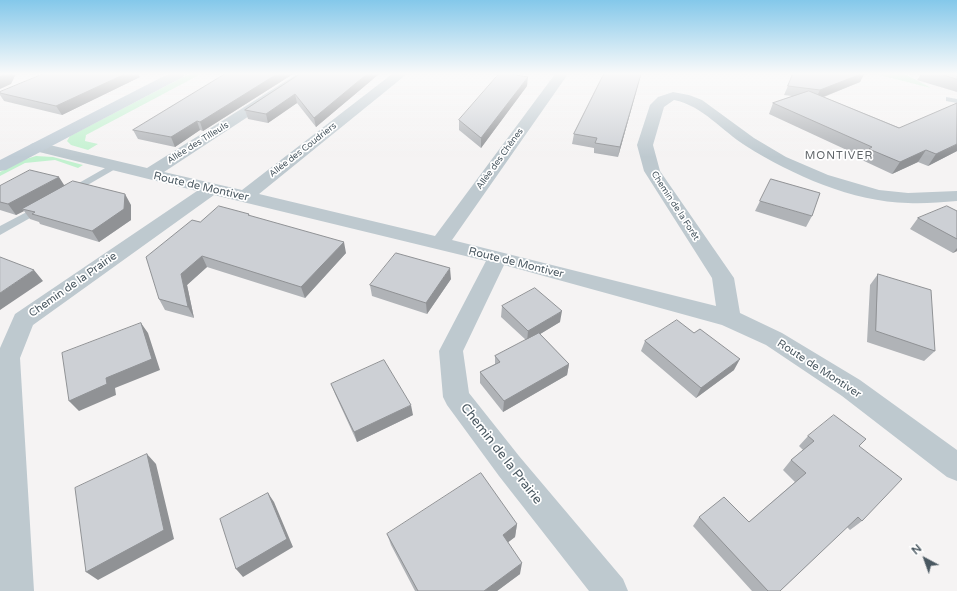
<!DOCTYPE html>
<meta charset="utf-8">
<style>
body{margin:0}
#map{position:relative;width:957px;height:591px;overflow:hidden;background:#f5f3f3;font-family:"Varela Round",sans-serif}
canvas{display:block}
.north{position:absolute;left:905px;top:539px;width:40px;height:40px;-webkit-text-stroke:3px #fff;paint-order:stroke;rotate:319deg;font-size:11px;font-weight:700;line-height:16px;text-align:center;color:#4a5861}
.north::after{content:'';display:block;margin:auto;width:14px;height:18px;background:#4a5861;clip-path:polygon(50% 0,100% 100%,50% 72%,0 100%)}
</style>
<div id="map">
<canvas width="957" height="591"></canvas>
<div class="north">N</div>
</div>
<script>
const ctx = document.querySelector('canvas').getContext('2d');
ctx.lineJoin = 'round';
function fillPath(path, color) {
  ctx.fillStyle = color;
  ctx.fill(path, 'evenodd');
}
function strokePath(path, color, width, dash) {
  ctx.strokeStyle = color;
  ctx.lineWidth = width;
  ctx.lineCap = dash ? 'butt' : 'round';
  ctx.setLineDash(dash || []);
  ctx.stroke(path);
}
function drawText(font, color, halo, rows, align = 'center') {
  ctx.font = font + ' "Varela Round",sans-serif';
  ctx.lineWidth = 3.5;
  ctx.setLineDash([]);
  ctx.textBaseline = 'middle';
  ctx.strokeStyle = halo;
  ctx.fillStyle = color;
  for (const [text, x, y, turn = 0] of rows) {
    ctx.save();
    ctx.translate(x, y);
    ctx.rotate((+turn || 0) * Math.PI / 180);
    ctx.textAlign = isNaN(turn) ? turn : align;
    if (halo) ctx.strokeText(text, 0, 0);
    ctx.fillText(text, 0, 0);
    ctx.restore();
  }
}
fillPath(new Path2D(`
 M 189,74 L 201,74 L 86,135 L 85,141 L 98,144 L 88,150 L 71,145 L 67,141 L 70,136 Z
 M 875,74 L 905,74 L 931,88 Z
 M 36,156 L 53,157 L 83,165 L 78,168 L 55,160 L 25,163 L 0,176 L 0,172 L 26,159 Z`), '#c2f1cf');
fillPath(new Path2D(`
 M 946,97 L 957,99 L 957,103 L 946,101 Z
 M 114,163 L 119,166 L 117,168 L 72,194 L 64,194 L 63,192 Z
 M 42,204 L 46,205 L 47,207 L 46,209 L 0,235 L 0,226 Z`), '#bec9cf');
fillPath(new Path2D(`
 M 297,74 L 313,74 L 164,172 L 242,190 L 392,74 L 407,74 L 259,194 L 435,236 L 555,74 L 568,74 L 452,240 L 716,306 L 712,278 L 644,171 L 637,145 L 650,105 L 658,97 L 673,92 L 689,95 L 702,100 L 754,138 L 786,157 L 828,175 L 879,190 L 908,193 L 957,191 L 957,201 C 941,202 924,204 908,203 C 853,202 792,175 746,146 C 722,131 703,106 674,100 L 664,107 L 653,145 L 660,171 L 734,278 L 740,313 L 782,333 L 860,380 L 957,450 L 957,481 L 947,477 L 842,396 L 766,345 L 722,325 L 504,265 L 463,351 L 469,393 L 519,456 L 623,579 L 628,591 L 589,591 L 499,476 L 447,405 L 443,397 L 439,351 L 486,261 L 214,195 L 33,325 L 20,358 L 34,591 L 0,591 L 0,348 L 15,314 L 197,191 L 31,150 L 29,147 L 31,144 L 37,142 L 147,168 Z`), '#bec9cf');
fillPath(new Path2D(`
 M 168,74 L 185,74 L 183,77 L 6,170 L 0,171 L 0,160 Z`), '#bfcbd4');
fillPath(new Path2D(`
 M 225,74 L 293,74 L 203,131 L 200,130 L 175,147 L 138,139 L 133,130 Z
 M 300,74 L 379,74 L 316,127 L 297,103 L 268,123 L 248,119 L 245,110 Z
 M 604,74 L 641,74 L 618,157 L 594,153 L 594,148 L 572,144 L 574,134 Z
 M 793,74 L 864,74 L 860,82 L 824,97 L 957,151 L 928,166 L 918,162 L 892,174 L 862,160 L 864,158 L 769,114 L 773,103 L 792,96 L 784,95 Z
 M 921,74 L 957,74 L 957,92 L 917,80 Z
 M 140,77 L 62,115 L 4,101 L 0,95 L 0,92 Z
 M 527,86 L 481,148 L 459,130 L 459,120 Z
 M 65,185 L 131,205 L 131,220 L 99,242 L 40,224 L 39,222 L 30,219 L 24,211 L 16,215 L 0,210 L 0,186 Z
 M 760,201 L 812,216 L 806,227 L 755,211 Z
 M 957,211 L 957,251 L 953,253 L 910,229 L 918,218 Z
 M 249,214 L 250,216 L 346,253 L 305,298 L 207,267 L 187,285 L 194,318 L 165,310 L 159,299 L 200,222 Z
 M 878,274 L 935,351 L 924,361 L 867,342 L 870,285 Z
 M 451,279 L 427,314 L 372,296 L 370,285 Z
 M 502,306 L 560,322 L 540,334 L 569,364 L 567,375 L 503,412 L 480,383 L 480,372 L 495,364 L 495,356 L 526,340 L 501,317 Z
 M 645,341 L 734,370 L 696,398 L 641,351 Z
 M 331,384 L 413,415 L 357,442 L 335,394 Z
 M 808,436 L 859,446 L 862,521 L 850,530 L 847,527 L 780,591 L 752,591 L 693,526 L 699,517 L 749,522 L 795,482 L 783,470 L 791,460 L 803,450 L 799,446 Z
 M 517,524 L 515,537 L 508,542 L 520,574 L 497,591 L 415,591 L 391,545 L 387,534 Z`), '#b0b3b7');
fillPath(new Path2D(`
 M 5,74 L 16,74 L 11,84 L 0,89 L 0,77 Z
 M 125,74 L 138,74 L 140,77 L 62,115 L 56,106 Z
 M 277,74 L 293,74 L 203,131 L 200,122 Z
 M 367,74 L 379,74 L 316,127 L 314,118 Z
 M 641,74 L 618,157 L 620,147 Z
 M 861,74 L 864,74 L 860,82 L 815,100 L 820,90 Z
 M 528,77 L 527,86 L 481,148 L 481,138 Z
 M 295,94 L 297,103 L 268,123 L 266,114 Z
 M 197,121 L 200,130 L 175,147 L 171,137 Z
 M 957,144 L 957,151 L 928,166 L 936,154 Z
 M 926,150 L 918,162 L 892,174 L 900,162 Z
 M 59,177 L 66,188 L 22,209 L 24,211 L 16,215 L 8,204 Z
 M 125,194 L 131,205 L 131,220 L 99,242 L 92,231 Z
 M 344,242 L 346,253 L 305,298 L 301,287 Z
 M 957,248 L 957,251 L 953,253 Z
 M 202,256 L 207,267 L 187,285 L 194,318 L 188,307 L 181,274 Z
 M 450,268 L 451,279 L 427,314 L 426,303 Z
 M 34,270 L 43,281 L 0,310 L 0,293 Z
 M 562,311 L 560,322 L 527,342 L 528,331 Z
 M 141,323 L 148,333 L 160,370 L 115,388 L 116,395 L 79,411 L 69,401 L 106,378 Z
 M 740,359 L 734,370 L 696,398 L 701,388 Z
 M 569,364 L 567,375 L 503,412 L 504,401 Z
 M 411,405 L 413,415 L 357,442 L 354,432 Z
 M 147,454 L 156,464 L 174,539 L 98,580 L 86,572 Z
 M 268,493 L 274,502 L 293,547 L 243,577 L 236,569 Z
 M 517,524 L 515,537 L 502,547 L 503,535 Z
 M 522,563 L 520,574 L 497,591 L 484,591 Z`), '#909295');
const building = new Path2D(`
 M 0,74 L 5,74 L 0,77 Z
 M 43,74 L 125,74 L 56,106 L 0,93 L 0,92 Z
 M 225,74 L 277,74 L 200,122 L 197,121 L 171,137 L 133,130 Z
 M 300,74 L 367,74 L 314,118 L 295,94 L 266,114 L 245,110 Z
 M 499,74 L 511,74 L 528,77 L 481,138 L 459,120 Z
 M 604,74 L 641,74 L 620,147 L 595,143 L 597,138 L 574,134 Z
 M 793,74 L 861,74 L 820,90 L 788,86 Z
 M 941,74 L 957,74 L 957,79 Z
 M 809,91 L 899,128 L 957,103 L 957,144 L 936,154 L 926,150 L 900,162 L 869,149 L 872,147 L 773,103 Z
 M 30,170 L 59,177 L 8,204 L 0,202 L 0,186 Z
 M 771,179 L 820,193 L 812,216 L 760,201 Z
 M 73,181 L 125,194 L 124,209 L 92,231 L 32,214 L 35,212 L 22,209 Z
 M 219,206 L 249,214 L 248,215 L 344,242 L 301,287 L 202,256 L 181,274 L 188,307 L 159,299 L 146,257 L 192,220 L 200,222 Z
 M 947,206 L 957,211 L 957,239 L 918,218 Z
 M 396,253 L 450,268 L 426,303 L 370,285 Z
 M 0,257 L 34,270 L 0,293 Z
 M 878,274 L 931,290 L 935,351 L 876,331 Z
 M 535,288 L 562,311 L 528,331 L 502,306 Z
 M 677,320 L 694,333 L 700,329 L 740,359 L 701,388 L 645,341 Z
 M 141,323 L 152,359 L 106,378 L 107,384 L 69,401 L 62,353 Z
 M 539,333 L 569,364 L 504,401 L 480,372 L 500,362 L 495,356 Z
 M 384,360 L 411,405 L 354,432 L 331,384 Z
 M 834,415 L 866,439 L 859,446 L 902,479 L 862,521 L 858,517 L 780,591 L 768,591 L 699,517 L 724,497 L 749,522 L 806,473 L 791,460 L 814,441 L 808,436 Z
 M 147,454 L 164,530 L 86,572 L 75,488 Z
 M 481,473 L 517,524 L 503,535 L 522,563 L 484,591 L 418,591 L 387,534 Z
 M 268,493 L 287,539 L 236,569 L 220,519 Z`);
fillPath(building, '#cdd0d5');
strokePath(building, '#909295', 1);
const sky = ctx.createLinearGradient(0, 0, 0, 157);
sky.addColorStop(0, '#84c8ea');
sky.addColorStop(0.47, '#fafafa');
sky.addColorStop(1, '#fafafa00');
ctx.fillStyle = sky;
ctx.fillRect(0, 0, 957, 157);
drawText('9px', '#4a5861', '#fff', [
 ["Allée des Tilleuls",198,143,-32],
 ["Allée des Coudriers",303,150,-38],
 ["Allée des Chênes",500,159,-54],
 ["Chemin de la Forêt",675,206,57]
]);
ctx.letterSpacing = '1px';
drawText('11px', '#5f6468', '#fff', [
 ["MONTIVER",839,156]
]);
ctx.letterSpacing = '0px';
drawText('11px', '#4a5861', '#fff', [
 ["Route de Montiver",201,187,13],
 ["Route de Montiver",516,263,14],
 ["Chemin de la Prairie",73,285,-35],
 ["Route de Montiver",819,369,33]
]);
drawText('13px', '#4a5861', '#fff', [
 ["Chemin de la Prairie",501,454,52]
]);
</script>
